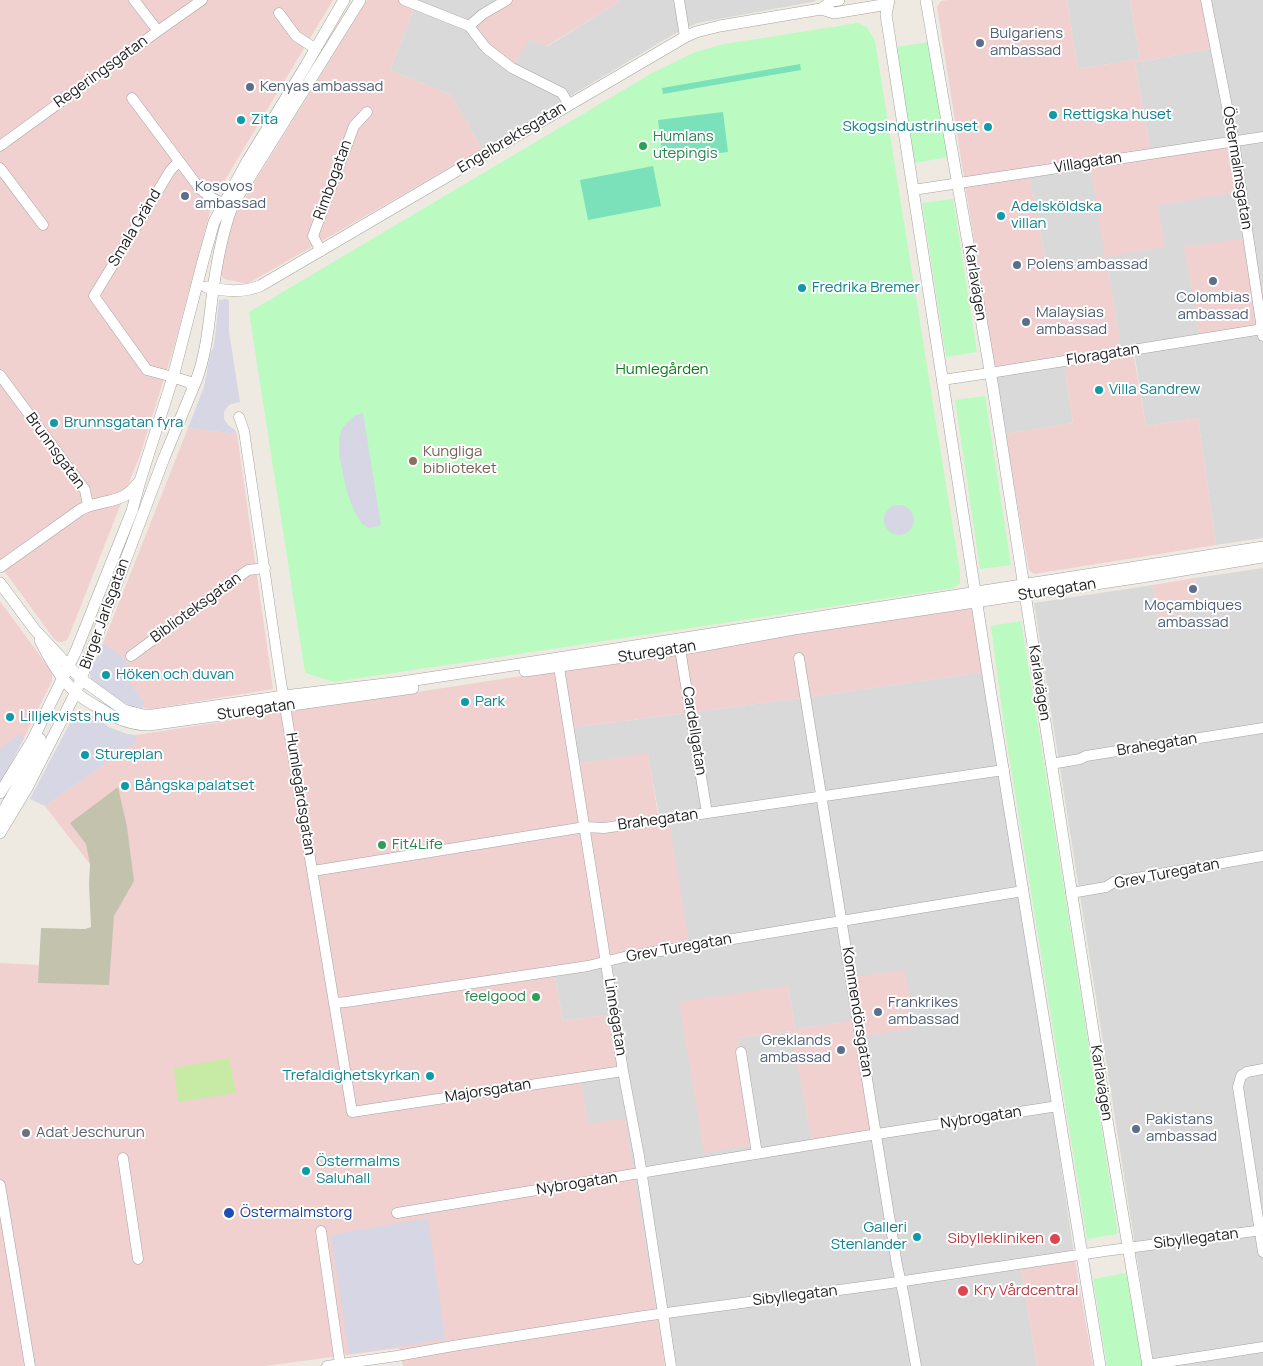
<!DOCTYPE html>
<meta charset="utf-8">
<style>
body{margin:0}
canvas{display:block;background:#eeeae1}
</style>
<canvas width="1263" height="1366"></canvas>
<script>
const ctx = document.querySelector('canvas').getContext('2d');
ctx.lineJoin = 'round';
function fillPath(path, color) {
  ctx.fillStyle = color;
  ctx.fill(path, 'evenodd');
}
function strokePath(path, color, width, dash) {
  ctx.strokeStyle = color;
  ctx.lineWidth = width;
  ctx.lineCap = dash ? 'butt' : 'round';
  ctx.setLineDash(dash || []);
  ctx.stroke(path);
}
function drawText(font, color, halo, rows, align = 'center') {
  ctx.font = font + ' Manrope,sans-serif';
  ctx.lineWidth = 4;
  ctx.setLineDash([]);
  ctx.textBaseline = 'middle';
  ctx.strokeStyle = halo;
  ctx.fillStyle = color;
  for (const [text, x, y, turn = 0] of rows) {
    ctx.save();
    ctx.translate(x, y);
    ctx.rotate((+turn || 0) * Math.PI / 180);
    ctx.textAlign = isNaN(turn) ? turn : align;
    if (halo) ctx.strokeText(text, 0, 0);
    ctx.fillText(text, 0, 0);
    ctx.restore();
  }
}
fillPath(new Path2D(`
 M 400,0 L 509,0 L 529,39 L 548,46 L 619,2 L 618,0 L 817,0 L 812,2 L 697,23 L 674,34 L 482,149 L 451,95 L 390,70 L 415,6 Z
 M 1067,0 L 1130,0 L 1140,59 L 1078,69 Z
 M 1204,0 L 1263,0 L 1263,538 L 1216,545 L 1198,418 L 1146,426 L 1134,352 L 1122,354 L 1106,257 L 1047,267 L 1029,174 L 1090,164 L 1158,206 L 1151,155 L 1135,63 L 1213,48 Z
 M 1064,363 L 1073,423 L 1005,434 L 995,373 Z
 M 1263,568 L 1263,1366 L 1154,1366 L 1034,603 L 1153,585 L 1158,617 L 1200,611 L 1195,578 Z
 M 984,672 L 1052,1105 L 1074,1254 L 1020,1262 L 1037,1366 L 665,1366 L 625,1119 L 588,1125 L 580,1078 L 613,1014 L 563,1021 L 554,970 L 660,821 L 648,754 L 576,764 L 570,728 L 802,698 ZM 905,971 L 860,1037 L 813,1146 L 792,1031 L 738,1038 L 788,986 L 795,1029 L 857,1021 L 850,978 Z`), '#dad9d9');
fillPath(new Path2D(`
 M 0,0 L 333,0 L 213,200 L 174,347 L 140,455 L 69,636 L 67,640 L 62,642 L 58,642 L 54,639 L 0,565 Z
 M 367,0 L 400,0 L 415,6 L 390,70 L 451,95 L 482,149 L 247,284 L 224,279 L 220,273 L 226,237 L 238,209 Z
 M 509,0 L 618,0 L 619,2 L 547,46 L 529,39 L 512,69 L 468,28 Z
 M 948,0 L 1067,0 L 1078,69 L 1140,59 L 1130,0 L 1204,0 L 1213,48 L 1135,63 L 1151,155 L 1232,143 L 1236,192 L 1158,206 L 1165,247 L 1106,257 L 1122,353 L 1133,352 L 1146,426 L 1198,418 L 1216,545 L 1034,574 L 1029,570 L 1005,434 L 1073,423 L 1064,363 L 995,373 L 937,7 L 941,1 ZM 1090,165 L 1105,257 L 1047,267 L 1029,174 Z
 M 1245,238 L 1261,329 L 1200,339 L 1184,247 Z
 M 188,428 L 237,434 L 273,689 L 151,709 L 142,708 L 145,703 L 122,672 L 129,667 L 121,655 L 103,643 Z
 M 1195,578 L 1200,611 L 1158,617 L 1153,585 Z
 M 0,601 L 52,672 L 52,681 L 24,738 L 0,784 Z
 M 972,607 L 984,672 L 802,698 L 570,728 L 576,764 L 648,753 L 659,821 L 669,820 L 690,948 L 554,971 L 563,1021 L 613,1014 L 623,1072 L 581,1079 L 588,1124 L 625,1118 L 665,1366 L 403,1366 L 399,1348 L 265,1366 L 0,1366 L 0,963 L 95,968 L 103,881 L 45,806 L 135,743 L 136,735 Z
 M 905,970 L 914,1028 L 860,1037 L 876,1136 L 813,1146 L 791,1031 L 738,1038 L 755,1145 L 704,1153 L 679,1002 L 788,986 L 795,1029 L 856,1021 L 850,978 Z
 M 1074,1254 L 1093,1366 L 1037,1366 L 1020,1262 Z`), '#f0d1cf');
fillPath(new Path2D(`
 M 118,787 L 127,827 L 134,881 L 114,916 L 109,985 L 38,983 L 41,928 L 85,929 L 91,927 L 89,884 L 90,864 L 86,844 L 70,823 Z`), '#c3c3ad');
fillPath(new Path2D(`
 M 229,1058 L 236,1093 L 178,1102 L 174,1068 Z`), '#c7eba4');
fillPath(new Path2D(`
 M 858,23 L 867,27 L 875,41 L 960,572 L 960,583 L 954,588 L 334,682 L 305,673 L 249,312 L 652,73 L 695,52 L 724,44 Z
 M 929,42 L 948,157 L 915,163 L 896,47 Z
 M 953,199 L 977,352 L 946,357 L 922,203 Z
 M 985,396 L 1011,565 L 980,569 L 955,400 Z
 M 1021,621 L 1065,895 L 1118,1234 L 1087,1239 L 1003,718 L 991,626 Z
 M 1126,1273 L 1142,1366 L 1107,1366 L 1093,1279 Z`), '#bbfbc1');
fillPath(new Path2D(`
 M 800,64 L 801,70 L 663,94 L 662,88 Z
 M 723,112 L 728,152 L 663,160 L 658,120 Z
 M 653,166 L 661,206 L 588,220 L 580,180 Z`), '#7be1ba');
fillPath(new Path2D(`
 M 227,299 L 229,301 L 229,332 L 240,402 L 231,404 L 227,407 L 224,412 L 224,419 L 228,425 L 235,430 L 237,434 L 188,428 L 204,387 L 210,355 L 214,346 L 219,300 Z
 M 363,413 L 381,525 L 369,528 L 362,524 L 354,511 L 347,492 L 339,455 L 339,439 L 342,428 L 354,416 Z
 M884 520a15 15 0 1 1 30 0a15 15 0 1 1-30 0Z
 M 103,643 L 121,655 L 129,667 L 123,673 L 145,703 L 142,708 L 131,706 L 122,701 L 91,679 L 90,673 Z
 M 82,711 L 88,712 L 109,727 L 127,734 L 136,735 L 136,740 L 135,743 L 45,806 L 30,799 L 71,721 L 75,714 Z
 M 19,734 L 24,738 L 0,784 L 0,749 Z
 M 428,1218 L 445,1339 L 349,1354 L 331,1235 Z`), '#d6d6e4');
const minor = new Path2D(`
 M 134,0 L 158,31
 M 404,0 L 469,26 L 483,14 L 507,0
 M 679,0 L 685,37
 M 1206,0 L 1234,142 L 1263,336
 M 279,13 L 296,36 L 316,49
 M 469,26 L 486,48 L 512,68 L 562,93 L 569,105
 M 132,98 L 200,189 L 212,198 L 223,203
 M 0,146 L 158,31 L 202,0
 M 0,168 L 43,225
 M 913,190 L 1263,137
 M 321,251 L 313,236 L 354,126 L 367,112
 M 0,375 L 85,490 L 88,505
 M 173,377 L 147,370 L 94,296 L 170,171 L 179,161
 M 942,380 L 990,373 L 1263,329
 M 239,417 L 244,431 L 280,676 L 352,1112 L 623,1071
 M 680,649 L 707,813
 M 131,656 L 248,570 L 265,568
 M 799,658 L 897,1265 L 904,1297 L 916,1366
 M 559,667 L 623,1071 L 639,1156 L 671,1366
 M 1051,764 L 1080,759 L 1086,756 L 1263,728
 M 313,871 L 585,827 L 604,828 L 1004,770
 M 1071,893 L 1106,887 L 1114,882 L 1263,856
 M 335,1003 L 346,1002 L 588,966 L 624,957 L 1023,891
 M 741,1052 L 757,1154
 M 1263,1069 L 1247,1072 L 1241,1076 L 1238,1087 L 1263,1252
 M 123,1158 L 138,1259
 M 0,1185 L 30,1366
 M 397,1213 L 877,1134 L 1058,1106
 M 321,1231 L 340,1364
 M 1147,1365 L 1263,1347
 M 327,1366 L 397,1356 L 453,1346 L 644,1316 L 884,1284 L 1105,1251 L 1263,1230`);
const tertiary = new Path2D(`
 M 889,0 L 886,15 L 887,21 L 991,695 L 1100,1366
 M 926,0 L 993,388 L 1107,1120 L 1148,1366
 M 821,9 L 834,13 L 888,4
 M 206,287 C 225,291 242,293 260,286 L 685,37 L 696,32 L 720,26 L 821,9 L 832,1 L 839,0
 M 173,377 L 189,382 L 193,387
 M 0,567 L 80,510 C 93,502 110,503 124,496 C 130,493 135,487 139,482
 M 0,583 L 35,630 L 81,679 L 117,705 L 124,710 L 143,715 L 153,715 L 284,696 L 402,682 L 533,662 L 1263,547
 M 40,640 C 49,658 60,678 75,692 C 83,699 92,704 101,709 C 116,719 131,725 149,725 L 413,688
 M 525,671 L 695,647 L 794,629 L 1142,577 L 1263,557
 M 0,793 L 32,741 L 76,651 L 132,511 L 140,481 L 173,377 L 203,261 L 214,222 L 248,160 L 305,67 L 344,0
 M 0,817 L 23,776 L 40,739
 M 0,833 L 27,788 L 76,692 L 164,458 L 196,381 C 207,352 209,321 213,290 C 217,261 222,232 233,204 L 360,0`);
strokePath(minor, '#a3a3a3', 11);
strokePath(tertiary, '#a3a3a3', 12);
strokePath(minor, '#fff', 10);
strokePath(tertiary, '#fff', 11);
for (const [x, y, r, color] of [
 [980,43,5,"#5c6f8a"],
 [250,87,5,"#5c6f8a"],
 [1053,115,5,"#0f9aa8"],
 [241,120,5,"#0f9aa8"],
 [988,127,5,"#0f9aa8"],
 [643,146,5,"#2e9e5b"],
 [185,196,5,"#5c6f8a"],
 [1001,216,5,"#0f9aa8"],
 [1017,265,5,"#5c6f8a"],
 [1213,281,5,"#5c6f8a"],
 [802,288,5,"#0f9aa8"],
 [1026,322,5,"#5c6f8a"],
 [1099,390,5,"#0f9aa8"],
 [54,423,5,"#0f9aa8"],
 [413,461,5,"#8d6e63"],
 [1193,589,5,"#5c6f8a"],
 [106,675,5,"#0f9aa8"],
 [465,702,5,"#0f9aa8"],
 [10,717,5,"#0f9aa8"],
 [85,755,5,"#0f9aa8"],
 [125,786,5,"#0f9aa8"],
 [382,845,5,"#2e9e5b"],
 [536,997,5,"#2e9e5b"],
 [878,1012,5,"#5c6f8a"],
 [841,1050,5,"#5c6f8a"],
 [430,1076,5,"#0f9aa8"],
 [1136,1129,5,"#5c6f8a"],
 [26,1133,5,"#6b7280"],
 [306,1171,5,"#0f9aa8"],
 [229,1213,6,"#1a4fb4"],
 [917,1237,5,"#0f9aa8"],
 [1055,1239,6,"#e0444e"],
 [963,1291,6,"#e0444e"]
]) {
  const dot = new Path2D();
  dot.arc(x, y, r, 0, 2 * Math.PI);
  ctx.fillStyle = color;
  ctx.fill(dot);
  strokePath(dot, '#fff', 2);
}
drawText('15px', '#4e5e75', '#fff', [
 ["Bulgariens",990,34],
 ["ambassad",990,51],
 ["Kenyas ambassad",260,87],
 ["Kosovos",195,187],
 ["ambassad",195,204],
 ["Polens ambassad",1027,265],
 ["Colombias",1213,298,"center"],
 ["ambassad",1213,315,"center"],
 ["Malaysias",1036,313],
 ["ambassad",1036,330],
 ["Moçambiques",1193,606,"center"],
 ["ambassad",1193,623,"center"],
 ["Frankrikes",888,1003],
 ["ambassad",888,1020],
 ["Greklands",831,1041,"right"],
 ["ambassad",831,1058,"right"],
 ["Pakistans",1146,1120],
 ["ambassad",1146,1137]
], 'left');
drawText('15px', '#1c1c1c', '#fff', [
 ["Regeringsgatan",101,72,-36],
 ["Engelbrektsgatan",512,138,-31],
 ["Villagatan",1088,163,-9],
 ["Östermalmsgatan",1237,168,81],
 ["Rimbogatan",333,180,-70],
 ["Smala Gränd",135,228,-59],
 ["Karlavägen",975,283,81],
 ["Floragatan",1103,355,-9],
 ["Brunnsgatan",55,451,54],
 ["Sturegatan",1057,590,-9],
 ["Biblioteksgatan",196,608,-36],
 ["Birger Jarlsgatan",105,614,-70],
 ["Sturegatan",657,652,-9],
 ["Karlavägen",1039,683,81],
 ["Sturegatan",256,710,-8],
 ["Cardellgatan",694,731,81],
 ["Brahegatan",1157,745,-9],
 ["Humlegårdsgatan",300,794,81],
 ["Brahegatan",658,820,-8],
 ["Grev Turegatan",1167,874,-11],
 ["Grev Turegatan",679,948,-10],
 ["Kommendörsgatan",857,1012,81],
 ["Linnégatan",615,1017,81],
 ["Karlavägen",1101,1083,81],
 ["Majorsgatan",488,1091,-9],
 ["Nybrogatan",981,1118,-9],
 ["Nybrogatan",577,1184,-9],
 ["Sibyllegatan",1196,1239,-7],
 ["Sibyllegatan",795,1296,-7]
]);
drawText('15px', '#0d838f', '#fff', [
 ["Rettigska huset",1063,115],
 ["Zita",251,120],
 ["Skogsindustrihuset",978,127,"right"],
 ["Adelsköldska",1011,207],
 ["villan",1011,224],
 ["Fredrika Bremer",812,288],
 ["Villa Sandrew",1109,390],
 ["Brunnsgatan fyra",64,423],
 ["Höken och duvan",116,675],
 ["Park",475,702],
 ["Lilljekvists hus",20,717],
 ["Stureplan",95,755],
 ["Bångska palatset",135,786],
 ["Trefaldighetskyrkan",420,1076,"right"],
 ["Östermalms",316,1162],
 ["Saluhall",316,1179],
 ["Galleri",907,1228,"right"],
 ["Stenlander",907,1245,"right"]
], 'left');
drawText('15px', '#27864d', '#fff', [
 ["Humlans",653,137],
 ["utepingis",653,154],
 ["Fit4Life",392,845],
 ["feelgood",526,997,"right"]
], 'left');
drawText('15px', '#077e11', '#fff', [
 ["Humlegården",662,370]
]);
drawText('15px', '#785e54', '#fff', [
 ["Kungliga",423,452],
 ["biblioteket",423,469]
], 'left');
drawText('15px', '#5b616d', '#fff', [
 ["Adat Jeschurun",36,1133]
], 'left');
drawText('15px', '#164399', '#fff', [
 ["Östermalmstorg",240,1213]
], 'left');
drawText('15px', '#be3a42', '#fff', [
 ["Sibyllekliniken",1044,1239],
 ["Kry Vårdcentral",974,1291,"left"]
], 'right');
</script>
